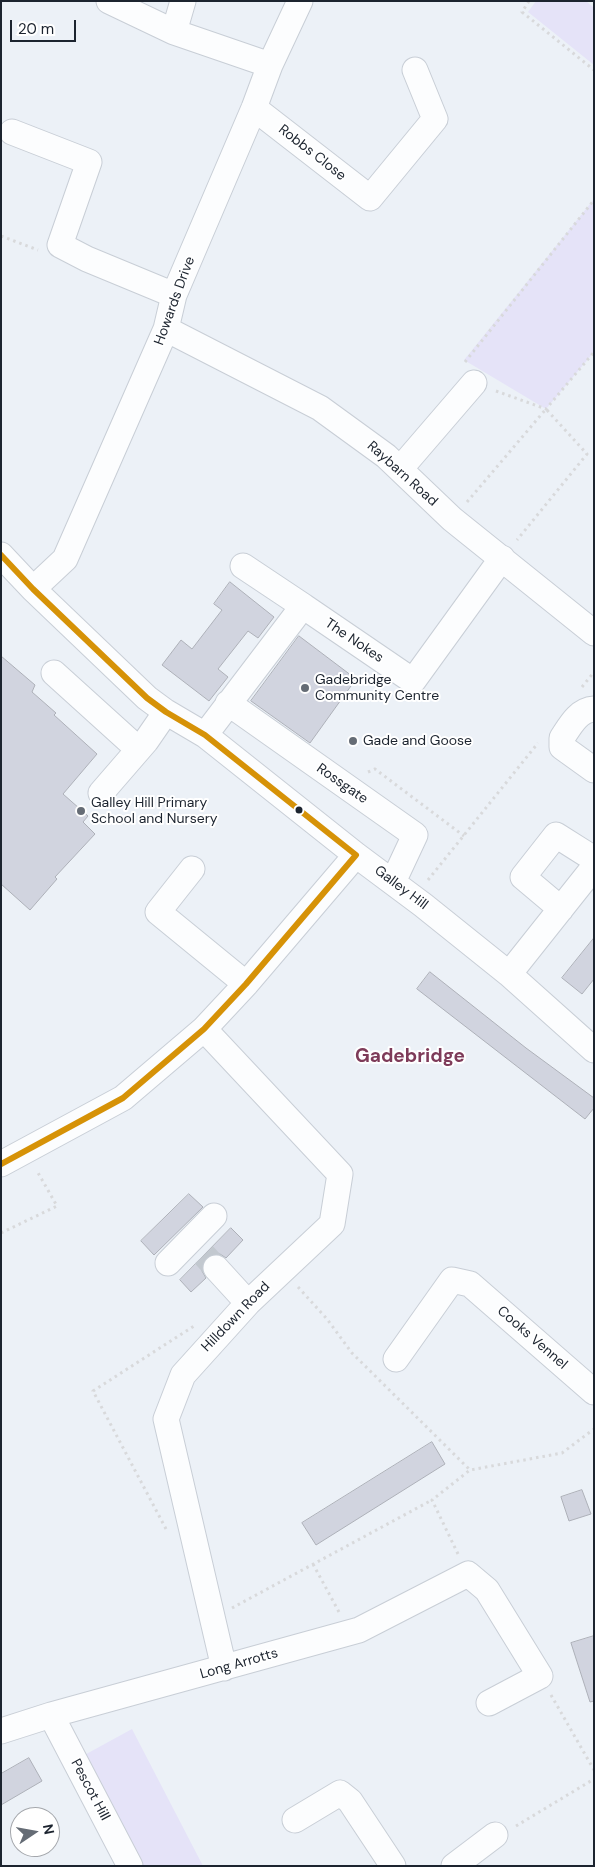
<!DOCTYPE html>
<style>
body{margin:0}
#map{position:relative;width:595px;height:1867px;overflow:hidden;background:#ecf1f7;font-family:"DM Sans",sans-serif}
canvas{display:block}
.frame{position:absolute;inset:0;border:2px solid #1c242f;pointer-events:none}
.north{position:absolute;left:10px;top:1807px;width:50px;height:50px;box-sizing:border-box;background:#fff;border:1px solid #a4a7ac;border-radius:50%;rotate:78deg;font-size:14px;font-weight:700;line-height:20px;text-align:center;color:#1c242f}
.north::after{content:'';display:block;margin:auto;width:18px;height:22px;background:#656c75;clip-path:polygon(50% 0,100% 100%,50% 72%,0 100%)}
.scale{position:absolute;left:10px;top:20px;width:66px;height:22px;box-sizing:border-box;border:2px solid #1c242f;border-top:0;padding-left:6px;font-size:15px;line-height:18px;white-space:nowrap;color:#1c242f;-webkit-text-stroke:4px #fff;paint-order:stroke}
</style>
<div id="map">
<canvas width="595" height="1867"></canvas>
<div class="frame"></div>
<div class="north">N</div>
<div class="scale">20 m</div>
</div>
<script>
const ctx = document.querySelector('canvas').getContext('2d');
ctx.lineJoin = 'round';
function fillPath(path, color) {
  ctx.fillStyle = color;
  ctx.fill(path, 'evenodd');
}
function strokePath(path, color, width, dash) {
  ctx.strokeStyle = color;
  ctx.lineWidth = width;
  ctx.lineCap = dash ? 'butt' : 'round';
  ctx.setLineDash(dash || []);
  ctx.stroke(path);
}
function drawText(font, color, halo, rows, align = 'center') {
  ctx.font = font + ' "DM Sans",sans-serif';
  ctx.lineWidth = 4;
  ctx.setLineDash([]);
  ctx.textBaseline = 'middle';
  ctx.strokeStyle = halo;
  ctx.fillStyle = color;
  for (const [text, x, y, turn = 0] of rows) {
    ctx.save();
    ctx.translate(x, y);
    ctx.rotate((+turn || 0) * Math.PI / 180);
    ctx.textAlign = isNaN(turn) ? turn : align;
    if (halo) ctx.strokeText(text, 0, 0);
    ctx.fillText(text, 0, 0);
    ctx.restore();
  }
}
fillPath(new Path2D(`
 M 536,1 L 586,1 L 594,8 L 594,65 L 528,12 Z
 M 594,199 L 594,352 L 546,409 L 464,360 Z
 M 132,1729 L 203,1866 L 138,1866 L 79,1758 Z`), '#e5e3f8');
const building = new Path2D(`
 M 230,582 L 274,617 L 258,638 L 248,631 L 218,669 L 228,677 L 209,701 L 162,665 L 181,640 L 192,649 L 222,610 L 214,604 Z
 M 299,636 L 356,679 L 310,743 L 251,701 Z
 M 1,656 L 35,685 L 32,692 L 56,713 L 54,715 L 97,754 L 63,794 L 88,816 L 83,822 L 95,834 L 55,877 L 57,879 L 30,910 L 1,884 Z
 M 594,938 L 594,979 L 582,994 L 562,978 Z
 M 430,972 L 526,1048 L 594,1098 L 594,1108 L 585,1119 L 417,989 Z
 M 189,1194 L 203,1207 L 154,1255 L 141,1241 Z
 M 231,1228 L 243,1240 L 226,1258 L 220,1254 L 213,1254 L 206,1258 L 202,1263 L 202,1271 L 206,1278 L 191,1292 L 180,1280 Z
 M 432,1442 L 445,1464 L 316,1545 L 302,1523 Z
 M 582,1490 L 591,1514 L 569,1521 L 561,1497 Z
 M 594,1636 L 594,1701 L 590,1702 L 571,1643 Z
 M 29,1758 L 42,1781 L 1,1805 L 1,1774 Z`);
fillPath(building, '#d1d4df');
strokePath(building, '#adb0b8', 1);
strokePath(new Path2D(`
 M 204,1255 L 216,1268`), '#c2c8cf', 25, [25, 12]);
const minor = new Path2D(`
 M 109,1 L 174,32 L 270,65
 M 174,32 L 183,1
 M 254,108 L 370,198 L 435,119 L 415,70
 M 12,132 L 89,162 L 60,245 L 87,259 L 174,295
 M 166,329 L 320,408 L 386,456 L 452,519 L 594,633
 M 400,469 L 474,383
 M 1,555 L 33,589 L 147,698 L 166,712 L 205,735 L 356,855 L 423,905 L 509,974 L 594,1050
 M 243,566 L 303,606
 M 33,589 L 65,559 L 166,329 L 174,295 L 254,108 L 270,65 L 300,1
 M 54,673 L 138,749
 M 228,703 L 415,835 L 393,882
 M 594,709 C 578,710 570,726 562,738 L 562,747 L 594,770
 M 205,735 L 303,606 L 413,681 L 502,558
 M 101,793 L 146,741 L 166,712
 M 192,869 L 158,912 L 246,984
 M 561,909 L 523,877 L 556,835 L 594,859
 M 509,974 L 594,867
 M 204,1029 L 340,1174 L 332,1224 L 248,1303 L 183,1375 L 166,1419 L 224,1668
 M 1,1164 L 123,1098 L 204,1029 L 246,984 L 356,855
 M 168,1263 L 214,1216
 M 216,1268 L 248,1303
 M 396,1359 L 452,1280 L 470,1284 L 594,1392
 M 51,1715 L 130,1866
 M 1,1731 L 51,1715 L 359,1630 L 468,1574 L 487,1590 L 540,1676 L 489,1703
 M 295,1820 L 340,1793 L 350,1801 L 393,1866
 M 454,1866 L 495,1835`);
strokePath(minor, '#c8ced6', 27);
strokePath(new Path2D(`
 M 529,1 L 522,12 L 594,70
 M 1,236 L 38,250
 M 465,362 L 594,200
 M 496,391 L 546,409 L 594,352
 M 467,502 L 546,409 L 587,454 L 517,540
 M 582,687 L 594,672
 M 368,772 L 375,769 L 464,836
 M 428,880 L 538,743
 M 1,1233 L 57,1206 L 37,1171
 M 298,1287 L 327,1319 L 352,1353 L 470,1470
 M 166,1529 L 93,1391 L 194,1326
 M 458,1554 L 432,1500 L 470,1470 L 562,1453 L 594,1429
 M 313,1564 L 339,1612
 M 232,1608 L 432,1500
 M 551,1695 L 594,1770
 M 516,1826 L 594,1779`), '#d8d9db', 3, [2.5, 4]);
strokePath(minor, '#fcfdfe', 25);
strokePath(new Path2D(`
 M 1,555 L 33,589 L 147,698 L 166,712 L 205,735 L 356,855 L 246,984 L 204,1029 L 123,1098 L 1,1164`), '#d69207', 6);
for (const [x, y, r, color] of [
 [305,688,5,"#656c75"],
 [353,741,5,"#656c75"],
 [299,810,4.5,"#1c242f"],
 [81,811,5,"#656c75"]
]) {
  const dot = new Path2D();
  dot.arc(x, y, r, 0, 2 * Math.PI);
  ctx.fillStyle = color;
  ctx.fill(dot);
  strokePath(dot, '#fff', 2);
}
drawText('14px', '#1c242f', '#fff', [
 ["Robbs Close",312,153,38],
 ["Howards Drive",175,301,-70],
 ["Raybarn Road",402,474,42],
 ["The Nokes",354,641,34],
 ["Rossgate",342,784,35],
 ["Galley Hill",401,888,37],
 ["Hilldown Road",236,1317,-46],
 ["Cooks Vennel",532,1338,41],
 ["Long Arrotts",239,1664,-16],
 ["Pescot Hill",90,1790,62]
]);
drawText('14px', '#1c242f', '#fff', [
 ["Gadebridge",315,680],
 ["Community Centre",315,696],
 ["Gade and Goose",363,741],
 ["Galley Hill Primary",91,803],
 ["School and Nursery",91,819]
], 'left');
drawText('bold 19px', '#7e3b59', '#fff', [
 ["Gadebridge",410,1057]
]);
</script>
